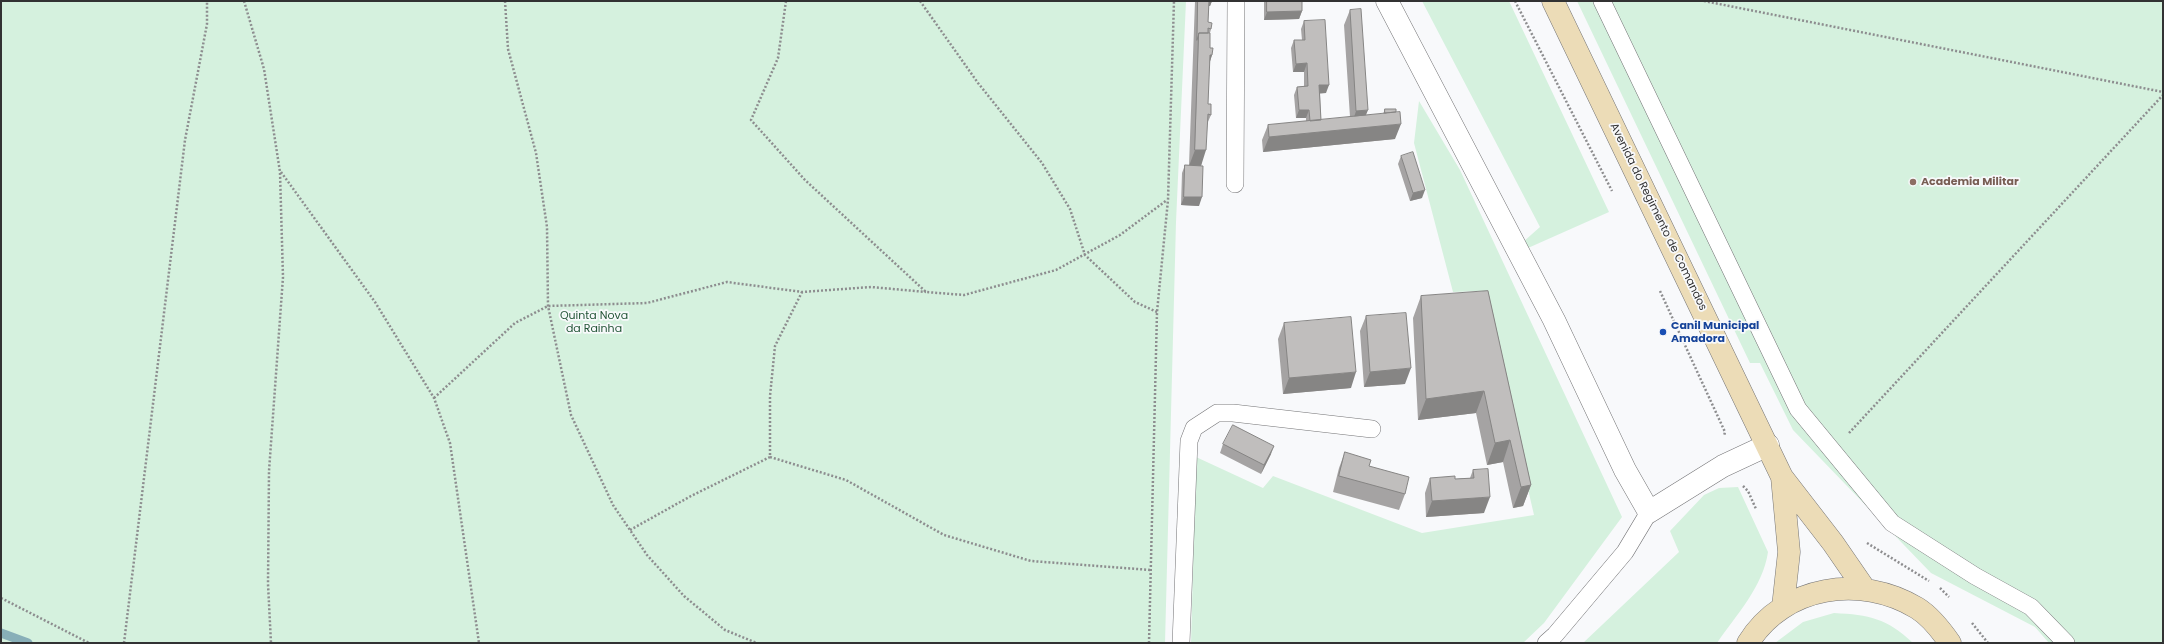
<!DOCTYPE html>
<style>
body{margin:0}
#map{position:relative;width:2164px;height:644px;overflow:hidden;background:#f8f9fb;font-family:Poppins,sans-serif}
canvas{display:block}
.frame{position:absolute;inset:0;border:2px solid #323233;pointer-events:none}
</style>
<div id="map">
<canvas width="2164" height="644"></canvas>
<div class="frame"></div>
</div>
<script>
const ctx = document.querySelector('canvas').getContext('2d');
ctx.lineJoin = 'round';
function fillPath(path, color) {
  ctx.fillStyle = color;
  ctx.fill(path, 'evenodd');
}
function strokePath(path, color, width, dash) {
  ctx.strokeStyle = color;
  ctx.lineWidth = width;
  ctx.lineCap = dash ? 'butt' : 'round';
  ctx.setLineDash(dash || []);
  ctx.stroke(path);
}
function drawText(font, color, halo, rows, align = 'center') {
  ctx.font = font + ' Poppins,sans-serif';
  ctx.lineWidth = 3.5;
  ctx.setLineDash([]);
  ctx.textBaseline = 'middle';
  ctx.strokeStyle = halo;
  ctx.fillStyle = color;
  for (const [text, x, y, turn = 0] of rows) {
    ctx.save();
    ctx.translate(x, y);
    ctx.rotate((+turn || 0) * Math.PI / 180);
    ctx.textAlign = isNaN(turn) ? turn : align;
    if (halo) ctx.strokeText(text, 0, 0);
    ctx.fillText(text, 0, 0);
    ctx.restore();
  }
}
fillPath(new Path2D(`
 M 1,1 L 1186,1 L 1176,222 L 1165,643 L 1,643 Z
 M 1422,1 L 1509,1 L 1609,212 L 1528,248 L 1523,242 L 1540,227 Z
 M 1577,1 L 2163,1 L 2163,643 L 2049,643 L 2035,627 L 1931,573 L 1793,430 L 1760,363 L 1750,363 Z
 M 1419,101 L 1460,170 L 1622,517 L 1544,623 L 1523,643 L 1191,643 L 1196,457 L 1263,488 L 1273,476 L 1422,533 L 1534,515 L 1482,291 L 1453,292 L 1414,143 Z
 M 1738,487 L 1768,552 C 1763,587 1736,615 1717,643 L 1583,643 L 1679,552 L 1670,531 L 1704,495 L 1719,488 Z
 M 1834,613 C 1870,615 1886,618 1913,643 L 1775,643 L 1803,622 Z`), '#d5f1de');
strokePath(new Path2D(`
 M 1,633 L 28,643`), '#88afb8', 9);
const service = new Path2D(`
 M 1602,1 L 1798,409 L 1892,523 L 1975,576 L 2031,607 L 2066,643
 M 1235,184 L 1236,1
 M 1181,643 L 1189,441 L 1194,428 L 1217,413 L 1233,413 L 1372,429
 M 1546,643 L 1555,635 L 1625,552 L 1649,512`);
const minor = new Path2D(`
 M 1387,1 L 1554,320 L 1625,470 L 1649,512 L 1723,466 L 1768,445`);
const secondary = new Path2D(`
 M 1553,1 L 1782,477 L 1833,543 L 1864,588
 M 1782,477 L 1789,552 L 1783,607
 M 1748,643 C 1784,585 1861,574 1917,608 C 1930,616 1941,630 1950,643`);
strokePath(service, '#747476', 18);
strokePath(minor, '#747476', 23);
strokePath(secondary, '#747476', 23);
strokePath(new Path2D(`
 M 244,1 L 264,69 L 280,172 L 283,277 L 269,471 L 268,584 L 271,643
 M 505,1 L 508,49 L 536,153 L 547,227 L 548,306 L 571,415 L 613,505 L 647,555 L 684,596 L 725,630 L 757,643
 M 786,1 L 778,58 L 751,120 L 805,180 L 926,292 L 964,295 L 1056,270 L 1120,235 L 1167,200
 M 920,1 L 978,83 L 1042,163 L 1070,209 L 1085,255 L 1135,302 L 1157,312
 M 1515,1 L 1612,191
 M 1704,1 L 2163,92
 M 281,172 L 375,302 L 434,398 L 450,443 L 479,643
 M 1660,291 L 1725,432 L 1724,436
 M 434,398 L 515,323 L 548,306 L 647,303 L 727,282 L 802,292 L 871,287 L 926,292
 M 1849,433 L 2163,95
 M 770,457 L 846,480 L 944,535 L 1031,561 L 1151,570
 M 1743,486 L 1748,491 L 1756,509
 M 630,530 L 691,496 L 770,457 L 770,396 L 775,346 L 802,292
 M 1867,543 L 1929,581
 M 1940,588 L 1949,597
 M 1,598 L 89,643
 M 1972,623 L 1988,643
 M 124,643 L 185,140 L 207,24 L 207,1
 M 1149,643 L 1157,312 L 1168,200 L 1174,1`), '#8d8d8f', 2.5, [2, 2]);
strokePath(service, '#fff', 17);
strokePath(minor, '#fff', 22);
strokePath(secondary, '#ecdcb7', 22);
fillPath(new Path2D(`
 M 1195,1 L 1212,1 L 1210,6 L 1209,6 L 1208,22 L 1211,29 L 1210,33 L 1210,48 L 1212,55 L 1209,64 L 1208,104 L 1211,115 L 1207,124 L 1201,166 L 1199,206 L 1181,205 L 1182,173 L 1185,165 L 1189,165 Z
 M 1264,1 L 1302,1 L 1302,11 L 1299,19 L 1264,20 Z
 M 1350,10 L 1366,115 L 1383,114 L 1385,109 L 1395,139 L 1263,152 L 1262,140 L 1268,125 L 1306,121 L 1306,118 L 1296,118 L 1294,95 L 1297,87 L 1304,86 L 1304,72 L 1293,72 L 1291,48 L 1294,40 L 1302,40 L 1301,29 L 1304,21 L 1326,93 L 1320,93 L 1321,120 L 1350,117 L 1344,25 Z
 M 1401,156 L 1422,198 L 1410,201 L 1398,164 Z
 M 1488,291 L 1531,485 L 1523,506 L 1513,508 L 1503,462 L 1487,465 L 1476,413 L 1418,420 L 1413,318 L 1421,296 Z
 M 1366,316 L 1405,384 L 1364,387 L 1360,331 Z
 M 1284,323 L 1351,388 L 1283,394 L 1278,339 Z
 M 1223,444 L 1271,454 L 1261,474 L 1220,453 Z
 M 1345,452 L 1369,466 L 1405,494 L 1399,510 L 1333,492 L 1339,468 Z
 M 1473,470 L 1484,513 L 1426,517 L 1425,493 L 1430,478 L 1455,479 L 1470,478 Z`), '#a5a3a3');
fillPath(new Path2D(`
 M 1208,1 L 1212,1 L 1210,6 L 1206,6 Z
 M 1302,11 L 1299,19 L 1264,20 L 1267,12 Z
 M 1210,55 L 1212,55 L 1207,71 Z
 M 1307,63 L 1304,72 L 1293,72 L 1296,64 Z
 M 1319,85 L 1329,85 L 1326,93 L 1316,94 Z
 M 1299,110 L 1309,110 L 1306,118 L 1296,118 Z
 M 1368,110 L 1362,125 L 1351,127 L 1356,111 Z
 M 1401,124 L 1395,139 L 1263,152 L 1269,137 Z
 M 1195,150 L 1206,150 L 1201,166 L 1189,166 Z
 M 1425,190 L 1422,198 L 1410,201 L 1413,193 Z
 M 1184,197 L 1202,197 L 1199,206 L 1181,205 Z
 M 1411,368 L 1405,384 L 1364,387 L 1370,372 Z
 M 1356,372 L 1351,388 L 1283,394 L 1289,378 Z
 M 1484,391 L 1476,413 L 1418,420 L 1426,399 Z
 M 1510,440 L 1503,462 L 1487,465 L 1495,443 Z
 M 1274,446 L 1271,454 L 1261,474 L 1264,465 Z
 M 1531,485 L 1523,506 L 1513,508 L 1521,487 Z
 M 1490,497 L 1484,513 L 1426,517 L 1432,501 Z`), '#868584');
const building = new Path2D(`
 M 1198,1 L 1209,1 L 1208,22 L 1212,23 L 1211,29 L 1208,28 L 1208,33 L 1199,33 L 1197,40 Z
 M 1267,1 L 1302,1 L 1302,11 L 1267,12 Z
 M 1361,9 L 1368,110 L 1356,111 L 1350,10 Z
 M 1325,20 L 1329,85 L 1319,85 L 1321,120 L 1310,121 L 1309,110 L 1299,110 L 1297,87 L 1308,86 L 1307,63 L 1296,64 L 1294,40 L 1305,40 L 1304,21 Z
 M 1199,33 L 1210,33 L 1210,48 L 1213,48 L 1212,55 L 1210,55 L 1208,104 L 1211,104 L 1211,115 L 1208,114 L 1206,150 L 1195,150 Z
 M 1385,109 L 1396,109 L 1396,112 L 1385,113 Z
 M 1400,112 L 1401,124 L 1269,137 L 1268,125 Z
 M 1413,152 L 1425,190 L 1413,193 L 1401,156 Z
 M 1185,165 L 1203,166 L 1202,197 L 1184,197 Z
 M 1488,291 L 1531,485 L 1521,487 L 1510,440 L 1495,443 L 1484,391 L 1426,399 L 1421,296 Z
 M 1406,313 L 1411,368 L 1370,372 L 1366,316 Z
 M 1351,317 L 1356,372 L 1289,378 L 1284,323 Z
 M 1233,425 L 1274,446 L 1264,465 L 1223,444 Z
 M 1345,452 L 1371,460 L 1369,466 L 1409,477 L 1405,494 L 1339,476 Z
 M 1488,469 L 1490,497 L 1432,501 L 1430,478 L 1455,476 L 1455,479 L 1474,478 L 1473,470 Z`);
fillPath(building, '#c0bebd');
strokePath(building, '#868584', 1);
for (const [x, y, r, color] of [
 [1913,182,4,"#8d6e63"],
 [1663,332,4,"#1a4fb4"]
]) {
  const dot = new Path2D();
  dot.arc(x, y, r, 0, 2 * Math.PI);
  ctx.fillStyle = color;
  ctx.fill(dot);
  strokePath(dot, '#f8f9fb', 1.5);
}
drawText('bold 11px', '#785e54', '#f8f9fb', [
 ["Academia Militar",1921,182]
], 'left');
drawText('11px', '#323233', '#f8f9fb', [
 ["Avenida do Regimento de Comandos",1658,217,64]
]);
drawText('11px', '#235537', '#f8f9fb', [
 ["Quinta Nova",594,316],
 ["da Rainha",594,329]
]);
drawText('bold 11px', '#164399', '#f8f9fb', [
 ["Canil Municipal",1671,326],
 ["Amadora",1671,339]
], 'left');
</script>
